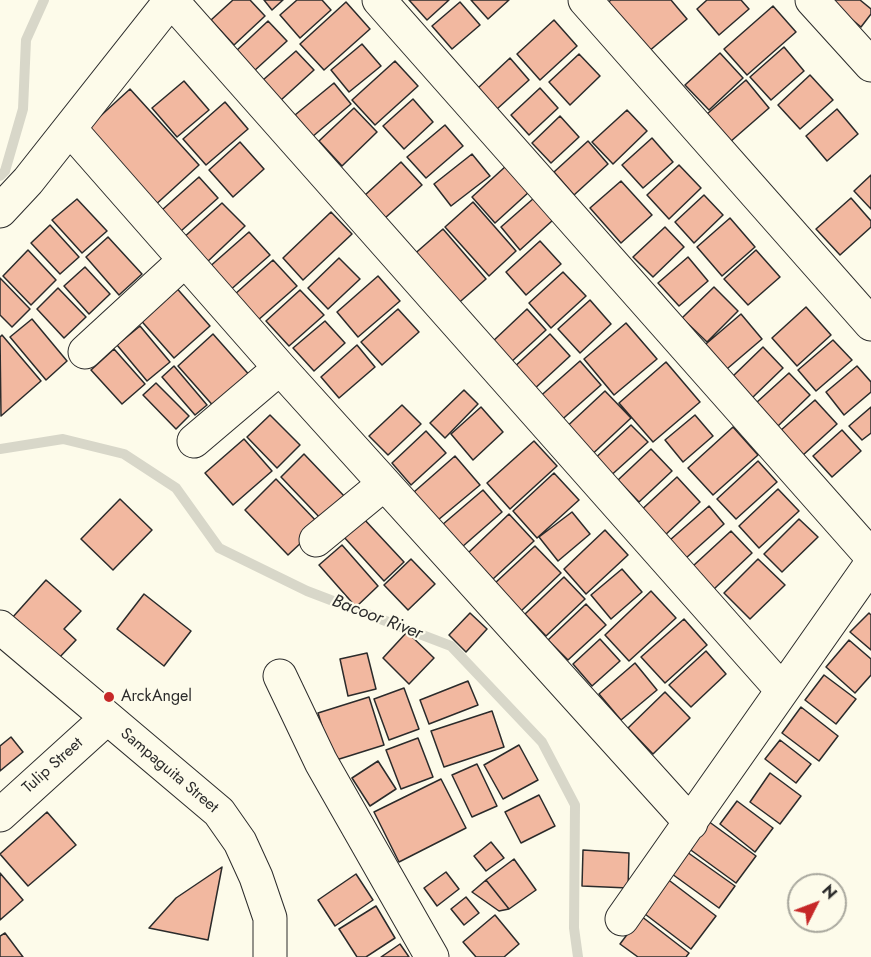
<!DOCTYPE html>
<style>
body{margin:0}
#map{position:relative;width:871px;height:957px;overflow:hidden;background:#fdfbea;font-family:Jost,sans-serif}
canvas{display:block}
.north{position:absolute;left:787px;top:873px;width:60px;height:60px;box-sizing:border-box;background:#fdfbea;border:2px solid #a9a89e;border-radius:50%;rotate:48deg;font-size:16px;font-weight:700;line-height:24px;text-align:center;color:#2b2b2b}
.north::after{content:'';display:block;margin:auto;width:21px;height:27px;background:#c62828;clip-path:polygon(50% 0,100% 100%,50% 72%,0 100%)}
</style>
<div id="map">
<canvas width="871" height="957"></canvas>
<div class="north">N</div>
</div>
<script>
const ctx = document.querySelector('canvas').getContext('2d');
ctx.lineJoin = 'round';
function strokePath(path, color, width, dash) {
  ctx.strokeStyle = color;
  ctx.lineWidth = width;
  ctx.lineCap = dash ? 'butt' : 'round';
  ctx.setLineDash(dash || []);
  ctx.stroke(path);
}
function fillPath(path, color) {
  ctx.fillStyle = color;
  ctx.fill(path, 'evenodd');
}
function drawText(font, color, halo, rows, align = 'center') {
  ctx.font = font + ' Jost,sans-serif';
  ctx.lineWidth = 4.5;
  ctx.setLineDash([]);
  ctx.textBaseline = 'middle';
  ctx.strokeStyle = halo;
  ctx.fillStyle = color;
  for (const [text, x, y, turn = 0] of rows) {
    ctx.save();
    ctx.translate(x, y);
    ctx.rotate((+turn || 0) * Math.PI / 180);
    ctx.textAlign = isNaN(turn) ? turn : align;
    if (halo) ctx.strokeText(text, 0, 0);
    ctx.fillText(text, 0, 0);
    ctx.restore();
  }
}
strokePath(new Path2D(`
 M 0,176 L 5,171 L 23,109 L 26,40 L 44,0
 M 0,449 L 63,439 L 124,454 L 176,488 L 219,548 L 307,591 L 451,646 L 542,742 L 575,805 L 574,928 L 578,957`), '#d8d7c9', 10);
const building = new Path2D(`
 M 233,0 L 250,0 L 265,16 L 234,45 L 211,20 Z
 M 264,0 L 283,0 L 272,10 Z
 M 297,0 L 322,0 L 331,10 L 300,38 L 280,15 Z
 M 409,0 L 449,0 L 427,20 Z
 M 471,0 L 509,0 L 488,19 Z
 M 611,0 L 671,0 L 687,19 L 648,52 L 606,4 Z
 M 707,0 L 741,0 L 749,9 L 719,35 L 697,9 Z
 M 835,0 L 860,0 L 871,9 L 871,14 L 861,27 L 832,3 Z
 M 346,2 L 370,29 L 324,70 L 300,44 Z
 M 460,2 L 480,25 L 452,49 L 432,26 Z
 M 773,6 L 796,32 L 747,75 L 724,49 Z
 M 554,20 L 577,46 L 540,80 L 517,54 Z
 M 268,21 L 287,41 L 254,71 L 236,51 Z
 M 362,44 L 381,66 L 349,92 L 331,70 Z
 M 784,47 L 804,71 L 771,100 L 750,77 Z
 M 296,51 L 314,70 L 281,100 L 263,80 Z
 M 720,53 L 743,78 L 709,110 L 685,85 Z
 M 579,54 L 600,76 L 570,105 L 549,82 Z
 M 510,58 L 529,80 L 497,109 L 478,88 Z
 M 395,61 L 418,86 L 375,125 L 352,100 Z
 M 810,75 L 833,100 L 800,129 L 778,105 Z
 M 746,80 L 769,108 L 730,142 L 707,114 Z
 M 184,81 L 209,110 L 177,137 L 152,108 Z
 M 334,83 L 351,104 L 312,137 L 295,115 Z
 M 540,88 L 558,108 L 529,135 L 511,115 Z
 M 130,89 L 199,165 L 153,207 L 84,131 Z
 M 413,99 L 433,122 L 404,149 L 383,126 Z
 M 225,102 L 248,129 L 206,165 L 183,139 Z
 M 354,108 L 377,132 L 342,166 L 319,141 Z
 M 837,109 L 858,134 L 827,161 L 806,136 Z
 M 627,110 L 647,131 L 613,164 L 592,142 Z
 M 560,116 L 579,137 L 551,163 L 532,143 Z
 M 445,125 L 463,146 L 426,178 L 407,157 Z
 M 652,138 L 673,162 L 643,188 L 622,165 Z
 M 588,141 L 608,164 L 574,195 L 554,172 Z
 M 240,142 L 264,169 L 233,197 L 209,170 Z
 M 472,154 L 490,176 L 451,206 L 434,184 Z
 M 401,162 L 422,185 L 385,218 L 364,196 Z
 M 679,165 L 701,188 L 669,219 L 647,195 Z
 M 506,166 L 529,192 L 495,223 L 472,197 Z
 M 871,175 L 871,209 L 854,191 Z
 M 199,177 L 218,198 L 181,231 L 162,210 Z
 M 621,181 L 652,215 L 621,243 L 590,208 Z
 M 704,195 L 723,215 L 694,243 L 675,222 Z
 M 534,198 L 553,220 L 520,250 L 501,227 Z
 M 851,198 L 871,221 L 871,227 L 840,255 L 816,229 Z
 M 77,199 L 107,231 L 82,253 L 52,220 Z
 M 473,202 L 516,251 L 489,276 L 445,227 Z
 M 222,203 L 245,226 L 205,264 L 182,239 Z
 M 331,212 L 352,234 L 303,280 L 283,258 Z
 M 730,218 L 755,247 L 722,276 L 697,247 Z
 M 50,225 L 79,257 L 60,274 L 31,243 Z
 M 665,227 L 684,247 L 653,277 L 633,257 Z
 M 443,229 L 486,279 L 454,307 L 411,257 Z
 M 249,232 L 270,255 L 228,292 L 207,269 Z
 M 108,237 L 142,274 L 119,295 L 86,257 Z
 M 540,241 L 561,264 L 526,295 L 506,272 Z
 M 28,250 L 56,280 L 31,305 L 3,276 Z
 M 756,250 L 780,277 L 748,305 L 724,279 Z
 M 688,257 L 708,281 L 679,306 L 658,283 Z
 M 339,258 L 360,279 L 328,309 L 308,288 Z
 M 273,260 L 297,286 L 257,321 L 234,295 Z
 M 85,267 L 110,294 L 89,314 L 64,286 Z
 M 563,272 L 586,296 L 551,328 L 529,303 Z
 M 378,276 L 400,301 L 358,337 L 337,312 Z
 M 0,278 L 30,309 L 12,327 L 0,315 Z
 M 173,284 L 210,326 L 174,358 L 137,316 Z
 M 714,287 L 738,311 L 707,342 L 682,318 Z
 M 58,288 L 86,317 L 64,338 L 37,309 Z
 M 300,290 L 324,315 L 289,346 L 266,321 Z
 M 590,300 L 611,324 L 580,353 L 558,329 Z
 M 806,307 L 831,335 L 797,366 L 772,338 Z
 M 398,309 L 419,332 L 382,365 L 361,342 Z
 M 527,309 L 546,330 L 510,363 L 491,343 Z
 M 741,314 L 762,339 L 721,374 L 700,349 Z
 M 32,319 L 67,361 L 46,380 L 10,337 Z
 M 325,321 L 345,343 L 314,371 L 293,348 Z
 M 626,323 L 657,359 L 614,395 L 584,359 Z
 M 140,326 L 170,362 L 147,381 L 117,345 Z
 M 213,334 L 252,378 L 216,409 L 178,366 Z
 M 550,334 L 570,356 L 532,391 L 512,369 Z
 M 2,335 L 41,381 L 1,416 L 0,337 Z
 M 833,340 L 852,360 L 816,391 L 798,370 Z
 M 357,345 L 375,367 L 339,398 L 321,377 Z
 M 763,347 L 783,368 L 751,399 L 731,378 Z
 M 114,349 L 145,384 L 122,404 L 91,370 Z
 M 580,361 L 601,385 L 557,424 L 536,400 Z
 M 666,362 L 700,402 L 653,442 L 619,403 Z
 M 174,366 L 207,405 L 195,415 L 162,377 Z
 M 857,366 L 871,382 L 871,392 L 844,415 L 826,392 Z
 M 789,373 L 810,395 L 778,426 L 756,403 Z
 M 156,383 L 189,416 L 176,429 L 143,395 Z
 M 464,390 L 478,404 L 445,438 L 430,423 Z
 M 605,391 L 631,418 L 586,460 L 561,432 Z
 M 815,400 L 837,424 L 802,456 L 780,431 Z
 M 402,405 L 421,424 L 388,455 L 369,436 Z
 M 481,407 L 503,432 L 473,460 L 451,434 Z
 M 871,407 L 871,433 L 862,440 L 849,426 Z
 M 270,415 L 300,445 L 277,468 L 247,437 Z
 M 695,415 L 713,436 L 683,462 L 665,440 Z
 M 631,425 L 648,442 L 607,479 L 591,462 Z
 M 733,427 L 758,455 L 713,495 L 688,468 Z
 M 842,430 L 861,451 L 832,477 L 813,456 Z
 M 426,431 L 446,453 L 411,485 L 392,463 Z
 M 244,439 L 272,471 L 233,505 L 205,473 Z
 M 534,441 L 557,466 L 510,509 L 487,483 Z
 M 651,449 L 672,471 L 639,502 L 618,480 Z
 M 304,454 L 346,498 L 323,521 L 281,477 Z
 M 455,456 L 480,485 L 438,520 L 414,492 Z
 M 758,461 L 777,482 L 736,519 L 717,499 Z
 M 554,473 L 579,500 L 537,538 L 513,511 Z
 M 677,477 L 700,502 L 662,538 L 638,513 Z
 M 276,479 L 320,525 L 288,555 L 245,510 Z
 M 778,489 L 799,511 L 759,548 L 739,526 Z
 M 483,490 L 502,512 L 462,547 L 442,525 Z
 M 120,499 L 152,530 L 113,570 L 81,539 Z
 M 709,506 L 724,524 L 686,558 L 670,540 Z
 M 572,512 L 590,534 L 558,561 L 539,537 Z
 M 509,514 L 534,541 L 493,579 L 468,553 Z
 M 363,518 L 404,562 L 384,581 L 343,536 Z
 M 799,519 L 818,537 L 782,572 L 764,554 Z
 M 605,530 L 628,555 L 586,594 L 564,569 Z
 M 731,531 L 752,553 L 714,589 L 693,566 Z
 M 342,545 L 378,586 L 356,607 L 319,565 Z
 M 535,546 L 561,573 L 520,612 L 494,584 Z
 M 411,559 L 435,584 L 408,610 L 384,585 Z
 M 758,559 L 785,585 L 750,619 L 724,593 Z
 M 622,569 L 642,592 L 611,619 L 591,595 Z
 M 564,577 L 585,599 L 546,636 L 525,614 Z
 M 46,580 L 81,611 L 64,629 L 76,640 L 58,659 L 12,618 Z
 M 651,591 L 676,618 L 629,661 L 605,635 Z
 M 144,594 L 191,631 L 164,666 L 117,629 Z
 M 586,604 L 606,625 L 568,660 L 548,640 Z
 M 470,613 L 487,629 L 466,652 L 449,635 Z
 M 869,613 L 871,615 L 871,650 L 850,632 Z
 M 684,619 L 707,645 L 665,683 L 641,657 Z
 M 407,632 L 434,658 L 409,684 L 383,658 Z
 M 600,639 L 620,661 L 592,686 L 573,664 Z
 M 849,640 L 871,659 L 871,675 L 855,693 L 826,667 Z
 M 706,651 L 726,674 L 691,707 L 669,685 Z
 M 367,653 L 376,689 L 348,696 L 340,659 Z
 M 635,663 L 657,690 L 621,720 L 599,694 Z
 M 824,675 L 856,699 L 836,724 L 805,700 Z
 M 468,681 L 478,705 L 429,724 L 420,700 Z
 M 404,688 L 419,729 L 389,740 L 374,699 Z
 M 665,692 L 690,718 L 653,754 L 628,728 Z
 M 369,697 L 384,745 L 333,761 L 318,713 Z
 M 801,707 L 838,736 L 819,761 L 782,733 Z
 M 492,711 L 504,747 L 444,767 L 431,731 Z
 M 11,737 L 23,752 L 0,771 L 0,746 Z
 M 418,738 L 433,777 L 401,789 L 386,750 Z
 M 780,740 L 811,764 L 796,783 L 765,759 Z
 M 519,745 L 538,780 L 503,799 L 484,765 Z
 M 378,761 L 396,789 L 370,806 L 352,778 Z
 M 477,764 L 497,806 L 472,817 L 452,775 Z
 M 770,773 L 801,796 L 780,824 L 750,802 Z
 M 441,779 L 466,828 L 399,862 L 374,812 Z
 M 539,795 L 555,826 L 521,843 L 505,812 Z
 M 737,801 L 773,828 L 755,852 L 720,824 Z
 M 47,812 L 76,845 L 28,886 L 0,854 Z
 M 708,821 L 756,856 L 736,883 L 688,848 Z
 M 491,842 L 504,858 L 486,871 L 474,856 Z
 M 583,850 L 629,853 L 628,888 L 582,886 Z
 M 687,852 L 735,886 L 719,908 L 672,874 Z
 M 514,859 L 536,890 L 509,909 L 486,880 Z
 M 222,867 L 208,940 L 149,928 L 176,898 Z
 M 446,872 L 459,889 L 437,906 L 424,888 Z
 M 0,873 L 23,900 L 0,920 Z
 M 356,874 L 373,900 L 335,926 L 318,900 Z
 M 666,878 L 716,916 L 691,949 L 641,911 Z
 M 486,880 L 509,909 L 499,911 L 472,892 Z
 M 466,897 L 479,913 L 464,925 L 451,909 Z
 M 376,906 L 395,938 L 366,957 L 357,957 L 339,929 Z
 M 495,915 L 519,944 L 504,957 L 476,957 L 463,942 Z
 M 641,916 L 689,953 L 686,957 L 638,957 L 620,944 Z
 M 5,933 L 23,957 L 0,957 L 0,936 Z
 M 400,944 L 409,957 L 381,957 Z`);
fillPath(building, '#f2b8a0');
strokePath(building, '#2b2b2b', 1.5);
const minor = new Path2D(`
 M 171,0 L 782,690
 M 379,0 L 871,556
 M 585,0 L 871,324
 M 812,0 L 871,65
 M 70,129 L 280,368 L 691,823
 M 0,211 L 28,181 L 171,0
 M 85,352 L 184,261
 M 194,441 L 280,368
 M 316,540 L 384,484
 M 0,627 L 219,812 L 240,842 L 256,877 L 270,918 L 270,957
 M 280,676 L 321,762 L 432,957
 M 0,815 L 107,718
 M 622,919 L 871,564`);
strokePath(minor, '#2b2b2b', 35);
strokePath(minor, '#fdfbea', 33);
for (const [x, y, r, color] of [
 [109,697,6,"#c62828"]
]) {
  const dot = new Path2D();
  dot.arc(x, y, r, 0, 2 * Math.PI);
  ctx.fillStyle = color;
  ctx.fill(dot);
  strokePath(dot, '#fdfbea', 2);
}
drawText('16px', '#2b2b2b', '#fdfbea', [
 ["ArckAngel",121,697]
], 'left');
drawText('16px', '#2b2b2b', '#fdfbea', [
 ["Tulip Street",53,766,-42],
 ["Sampaguita Street",169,771,40]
]);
drawText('italic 18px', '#2b2b2b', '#fdfbea', [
 ["Bacoor River",377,618,21]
]);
</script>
